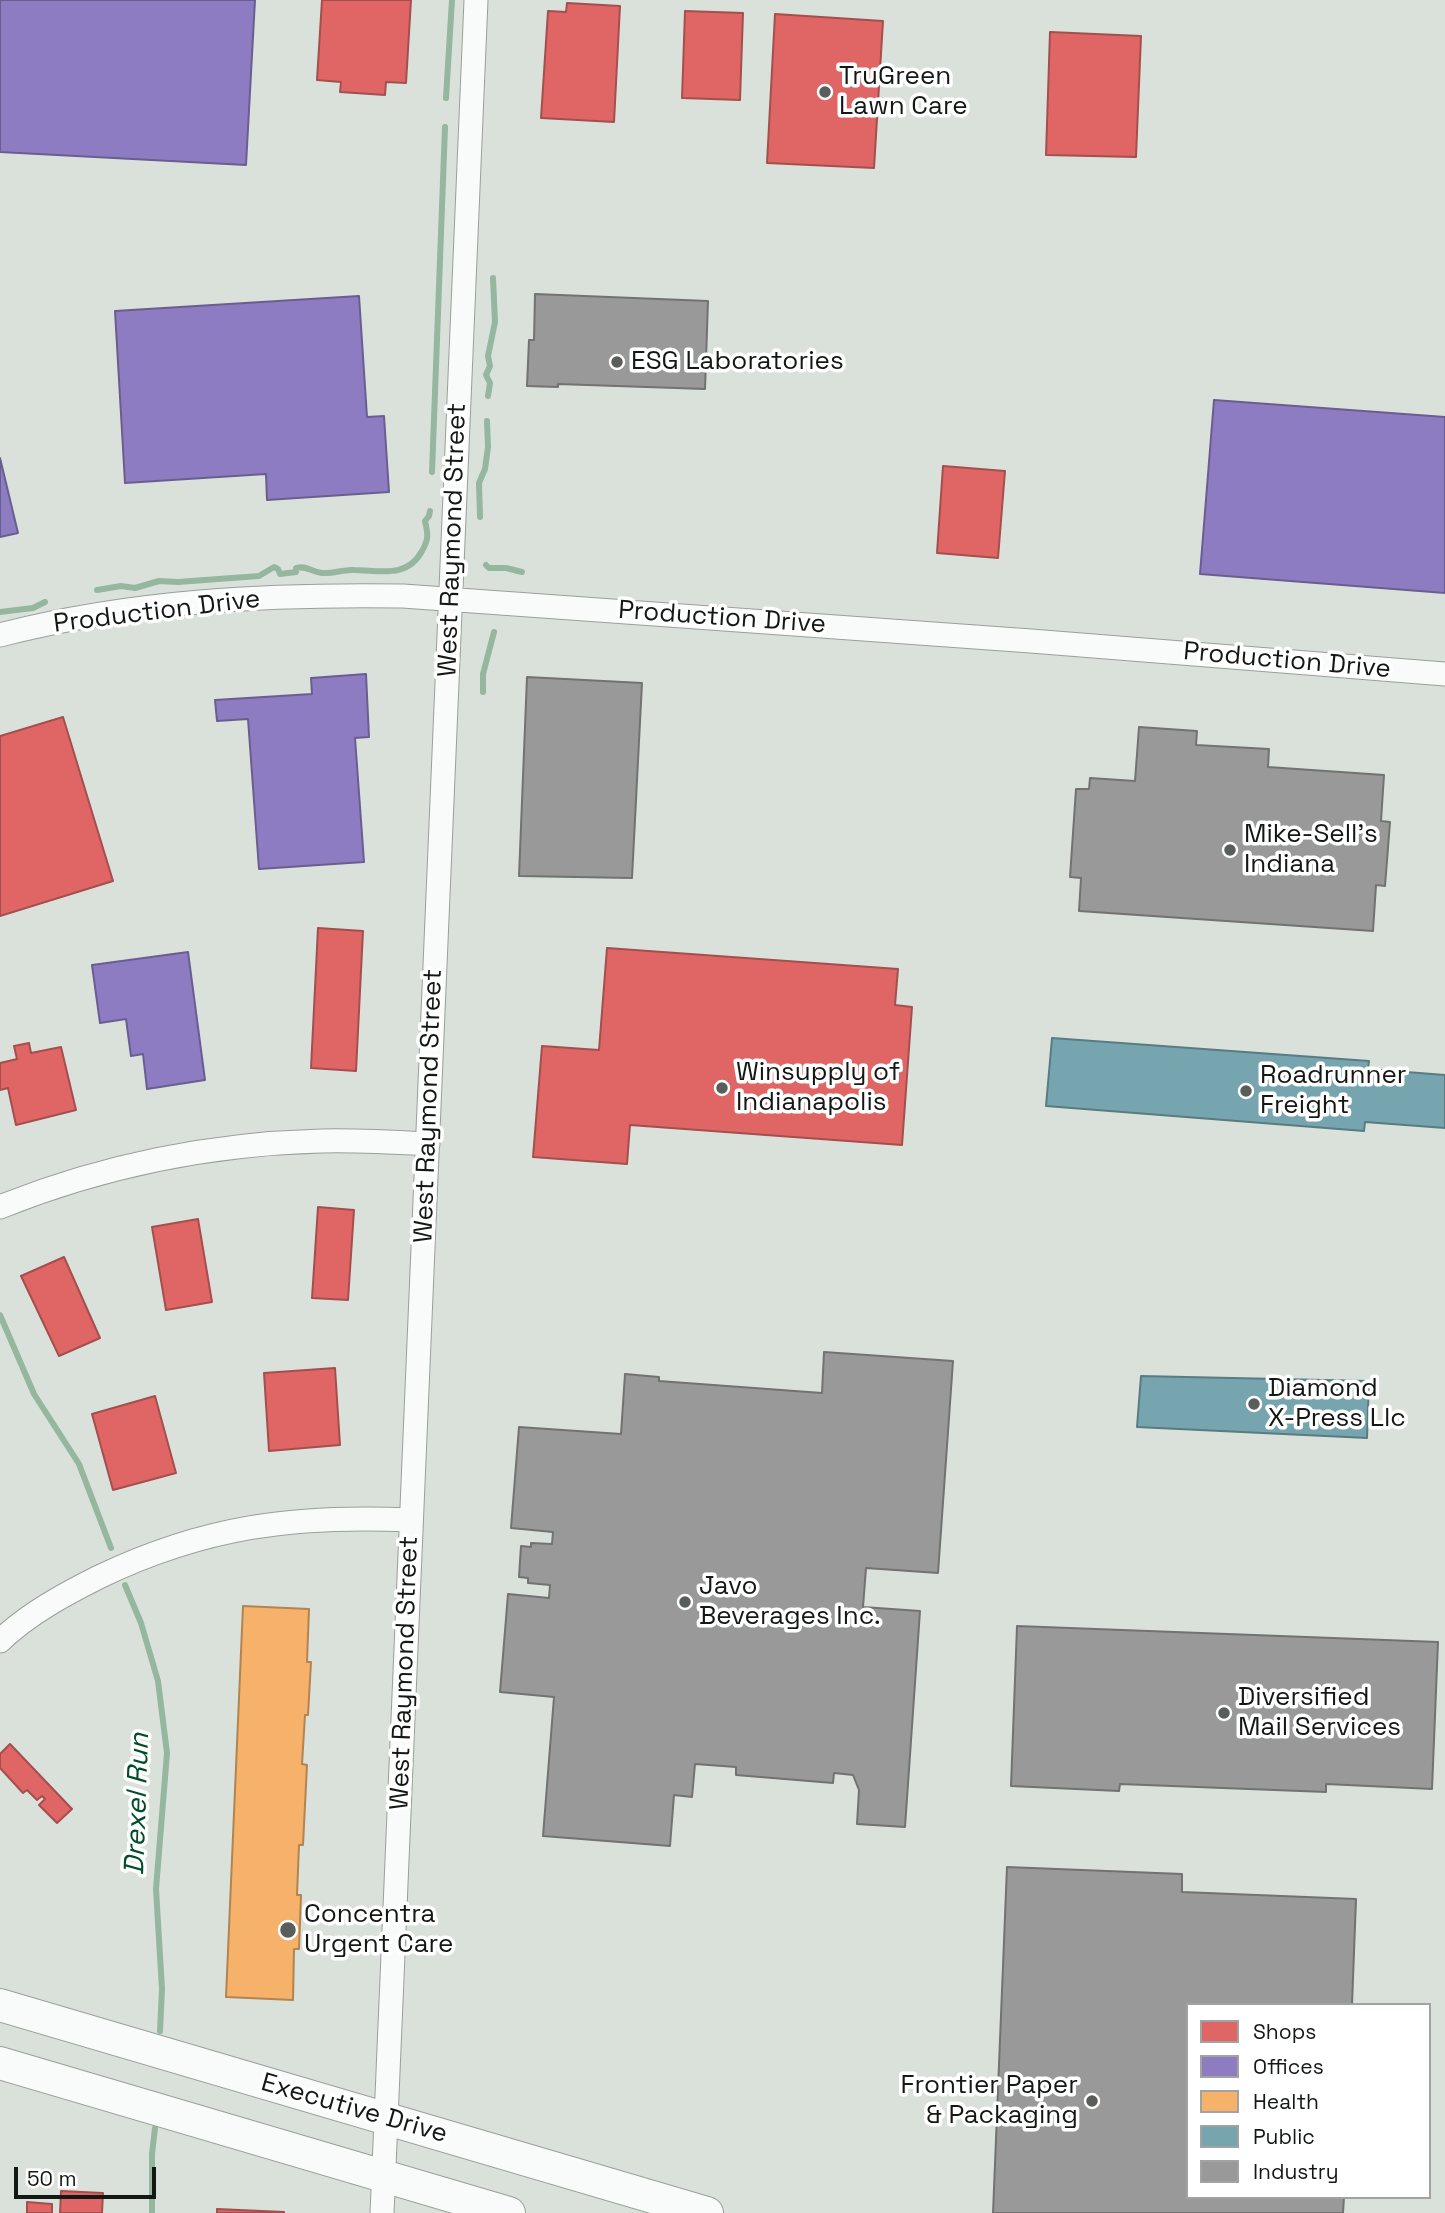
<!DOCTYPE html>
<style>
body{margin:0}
#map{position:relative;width:1445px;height:2213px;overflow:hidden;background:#dae1db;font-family:"Space Grotesk",sans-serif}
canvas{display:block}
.legend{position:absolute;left:1186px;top:2003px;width:245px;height:196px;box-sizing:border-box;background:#fff;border:2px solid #a1a3a1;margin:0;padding:9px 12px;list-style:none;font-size:21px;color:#141815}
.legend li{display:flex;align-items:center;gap:14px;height:35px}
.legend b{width:35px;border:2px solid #a1a3a1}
.scale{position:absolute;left:14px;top:2167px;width:142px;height:32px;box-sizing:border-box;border:4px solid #141815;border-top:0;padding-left:9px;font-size:21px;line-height:24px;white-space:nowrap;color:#141815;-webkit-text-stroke:5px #fff;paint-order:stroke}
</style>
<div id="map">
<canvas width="1445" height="2213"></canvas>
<ul class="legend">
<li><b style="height:19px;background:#e06666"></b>Shops</li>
<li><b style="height:19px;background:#8e7cc3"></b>Offices</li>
<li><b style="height:19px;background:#f6b26b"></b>Health</li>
<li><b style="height:19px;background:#76a5af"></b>Public</li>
<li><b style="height:19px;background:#999"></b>Industry</li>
</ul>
<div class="scale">50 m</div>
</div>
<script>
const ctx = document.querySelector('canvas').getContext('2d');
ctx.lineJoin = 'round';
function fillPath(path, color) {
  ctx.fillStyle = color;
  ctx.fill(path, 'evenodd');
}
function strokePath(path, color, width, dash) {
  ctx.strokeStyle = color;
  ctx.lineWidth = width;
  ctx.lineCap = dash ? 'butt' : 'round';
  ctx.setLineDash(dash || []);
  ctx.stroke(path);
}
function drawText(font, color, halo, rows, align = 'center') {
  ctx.font = font + ' "Space Grotesk",sans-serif';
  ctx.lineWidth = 7;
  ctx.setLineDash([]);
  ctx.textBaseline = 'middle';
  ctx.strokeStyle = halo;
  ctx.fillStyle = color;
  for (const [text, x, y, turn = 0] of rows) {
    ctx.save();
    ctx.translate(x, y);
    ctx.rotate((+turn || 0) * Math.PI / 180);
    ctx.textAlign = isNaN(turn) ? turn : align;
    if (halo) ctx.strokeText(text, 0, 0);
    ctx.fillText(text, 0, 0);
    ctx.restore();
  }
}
const shops = new Path2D(`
 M 322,0 L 411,0 L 406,83 L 386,82 L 385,95 L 340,92 L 341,82 L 317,80 Z
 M 567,3 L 620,6 L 614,122 L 541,118 L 548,11 L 566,12 Z
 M 685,11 L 743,13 L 740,100 L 682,98 Z
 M 775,14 L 883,21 L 874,168 L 767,163 Z
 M 1050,32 L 1141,36 L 1136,157 L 1046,155 Z
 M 943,466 L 1005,471 L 998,558 L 937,553 Z
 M 63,717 L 113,881 L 0,916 L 0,736 Z
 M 318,928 L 363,931 L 356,1071 L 311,1068 Z
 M 607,948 L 898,969 L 895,1005 L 912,1007 L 902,1145 L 630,1125 L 627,1164 L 533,1157 L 542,1046 L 599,1050 Z
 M 29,1043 L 31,1053 L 61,1047 L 76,1110 L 16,1125 L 8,1088 L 0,1090 L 0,1063 L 17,1059 L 14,1046 Z
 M 318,1207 L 354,1210 L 348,1300 L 312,1298 Z
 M 198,1219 L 212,1302 L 166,1310 L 152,1227 Z
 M 64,1257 L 100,1338 L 59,1356 L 21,1276 Z
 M 335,1368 L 340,1445 L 269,1451 L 264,1373 Z
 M 155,1396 L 176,1473 L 113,1490 L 92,1414 Z
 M 10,1744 L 72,1809 L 57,1823 L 39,1805 L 45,1799 L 42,1796 L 37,1800 L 27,1790 L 23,1793 L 0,1768 L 0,1754 Z
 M 61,2191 L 103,2193 L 102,2213 L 60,2213 Z
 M 27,2202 L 52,2204 L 52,2213 L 27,2213 Z
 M 217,2209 L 284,2212 L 284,2213 L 217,2213 Z`);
fillPath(shops, '#e06666');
strokePath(shops, '#a34f4e', 2);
const offices = new Path2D(`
 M 0,0 L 255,0 L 246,165 L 0,152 Z
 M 359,296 L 367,417 L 384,416 L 389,492 L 267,500 L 266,474 L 125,483 L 115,311 Z
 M 1214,400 L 1445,417 L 1445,593 L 1200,574 Z
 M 0,458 L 18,533 L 0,537 Z
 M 366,674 L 369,737 L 355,738 L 364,862 L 259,869 L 248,719 L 217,721 L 215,700 L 312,694 L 311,678 Z
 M 188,952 L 205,1080 L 147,1089 L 143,1054 L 131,1056 L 126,1019 L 100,1023 L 92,965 Z`);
fillPath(offices, '#8e7cc3');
strokePath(offices, '#695e8f', 2);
const health = new Path2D(`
 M 243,1606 L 309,1609 L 307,1662 L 311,1662 L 308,1715 L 305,1715 L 302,1764 L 307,1765 L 303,1845 L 299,1845 L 297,1895 L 301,1895 L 299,1949 L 294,1949 L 293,2000 L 226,1997 Z`);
fillPath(health, '#f6b26b');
strokePath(health, '#b28451', 2);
const public = new Path2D(`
 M 1052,1038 L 1369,1061 L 1368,1069 L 1445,1075 L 1445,1128 L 1365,1122 L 1364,1131 L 1046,1106 Z
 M 1141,1376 L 1369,1381 L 1367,1438 L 1137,1427 Z`);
fillPath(public, '#76a5af');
strokePath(public, '#597b81', 2);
const industry = new Path2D(`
 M 535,294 L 708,301 L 705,389 L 558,384 L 558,387 L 527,386 L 529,340 L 534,340 Z
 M 527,677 L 642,683 L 632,878 L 519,876 Z
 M 1139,727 L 1197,731 L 1196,745 L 1269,749 L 1268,767 L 1384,775 L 1381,821 L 1390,822 L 1385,886 L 1376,885 L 1373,931 L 1079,911 L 1081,878 L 1070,877 L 1076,789 L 1089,789 L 1090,778 L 1135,781 Z
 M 824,1352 L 953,1361 L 938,1573 L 866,1568 L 863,1607 L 920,1611 L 905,1827 L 857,1824 L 859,1790 L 853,1775 L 834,1773 L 833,1783 L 736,1775 L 736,1767 L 695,1764 L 692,1797 L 674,1795 L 670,1846 L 543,1836 L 554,1697 L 500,1692 L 508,1594 L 549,1598 L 550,1585 L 528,1583 L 528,1578 L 519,1577 L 521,1546 L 531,1547 L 531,1543 L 552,1544 L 553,1532 L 511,1528 L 519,1427 L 621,1434 L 625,1374 L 659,1377 L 659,1381 L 822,1393 Z
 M 1017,1626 L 1438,1642 L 1432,1789 L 1326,1784 L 1326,1792 L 1120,1784 L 1119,1791 L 1011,1786 Z
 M 1007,1867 L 1182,1874 L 1182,1892 L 1356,1899 L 1352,2005 L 1188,2005 L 1188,2197 L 1344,2197 L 1343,2213 L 993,2213 Z`);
fillPath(industry, '#999');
strokePath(industry, '#717271', 2);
strokePath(new Path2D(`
 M 446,98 L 452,0
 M 488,396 L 490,383 L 486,375 L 490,366 L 488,356 L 495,322 L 493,278
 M 432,472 L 445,127
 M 480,517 L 479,483 L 485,469 L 488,447 L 487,421
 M 486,565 L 489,568 L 506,568 L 522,572
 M 97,590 L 121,586 L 135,588 L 159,581 L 178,582 L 259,576 L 274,567 L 278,569 L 280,574 L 296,572 L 296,568 C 306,565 311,572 322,573 C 333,574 344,569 354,570 C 379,570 407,579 422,551 C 429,539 428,534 425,521 L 429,516 L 430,511
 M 0,612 L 33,608 L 45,602
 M 483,692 L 483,674 L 494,632
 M 0,1315 L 34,1394 L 79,1464 L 111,1548
 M 125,1585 L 141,1623 L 158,1681 L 167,1753 L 156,1889 L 162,1989 L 160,2031
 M 152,2213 L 152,2154 L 155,2128`), '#95b69f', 6);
const street = new Path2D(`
 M 0,635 C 131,601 268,594 403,596 L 1031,641 L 1445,674
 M 0,1207 C 102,1166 211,1144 321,1141 C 357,1140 392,1142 428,1144
 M 0,1641 C 28,1614 65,1594 99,1577 C 205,1526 295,1515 411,1520
 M 382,2213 L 476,0`);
const secondary = new Path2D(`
 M 0,2005 L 707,2213
 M 0,2063 L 509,2213`);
strokePath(street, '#9a9f9b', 25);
strokePath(secondary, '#9a9f9b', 34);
strokePath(street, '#f9fafa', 23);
strokePath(secondary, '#f9fafa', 32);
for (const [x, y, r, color] of [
 [825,92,7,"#595e5a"],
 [617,362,7,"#595e5a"],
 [1230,850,7,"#595e5a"],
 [722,1088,7,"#595e5a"],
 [1246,1091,7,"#595e5a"],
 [1254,1404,7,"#595e5a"],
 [685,1602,7,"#595e5a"],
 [1224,1713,7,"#595e5a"],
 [288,1930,9,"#595e5a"],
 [1092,2101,7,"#595e5a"]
]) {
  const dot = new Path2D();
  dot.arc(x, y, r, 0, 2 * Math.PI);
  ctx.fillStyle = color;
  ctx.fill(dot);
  strokePath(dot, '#fff', 2.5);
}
drawText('26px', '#141815', '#fff', [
 ["TruGreen",839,77],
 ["Lawn Care",839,107],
 ["ESG Laboratories",631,362],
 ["Mike-Sell's",1244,835],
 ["Indiana",1244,865],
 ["Winsupply of",736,1073],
 ["Indianapolis",736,1103],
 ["Roadrunner",1260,1076],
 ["Freight",1260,1106],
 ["Diamond",1268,1389],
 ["X-Press Llc",1268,1419],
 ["Javo",699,1587],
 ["Beverages Inc.",699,1617],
 ["Diversified",1238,1698],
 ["Mail Services",1238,1728],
 ["Concentra",304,1915],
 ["Urgent Care",304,1945],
 ["Frontier Paper",1078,2086,"right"],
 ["& Packaging",1078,2116,"right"]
], 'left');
drawText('26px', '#141815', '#fff', [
 ["West Raymond Street",453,540,-88],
 ["Production Drive",157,612,-7],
 ["Production Drive",722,618,4],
 ["Production Drive",1287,661,5],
 ["West Raymond Street",429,1106,-88],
 ["West Raymond Street",405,1673,-88],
 ["Executive Drive",354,2109,16]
]);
drawText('italic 28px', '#004e27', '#fff', [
 ["Drexel Run",138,1804,-88]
]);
</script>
